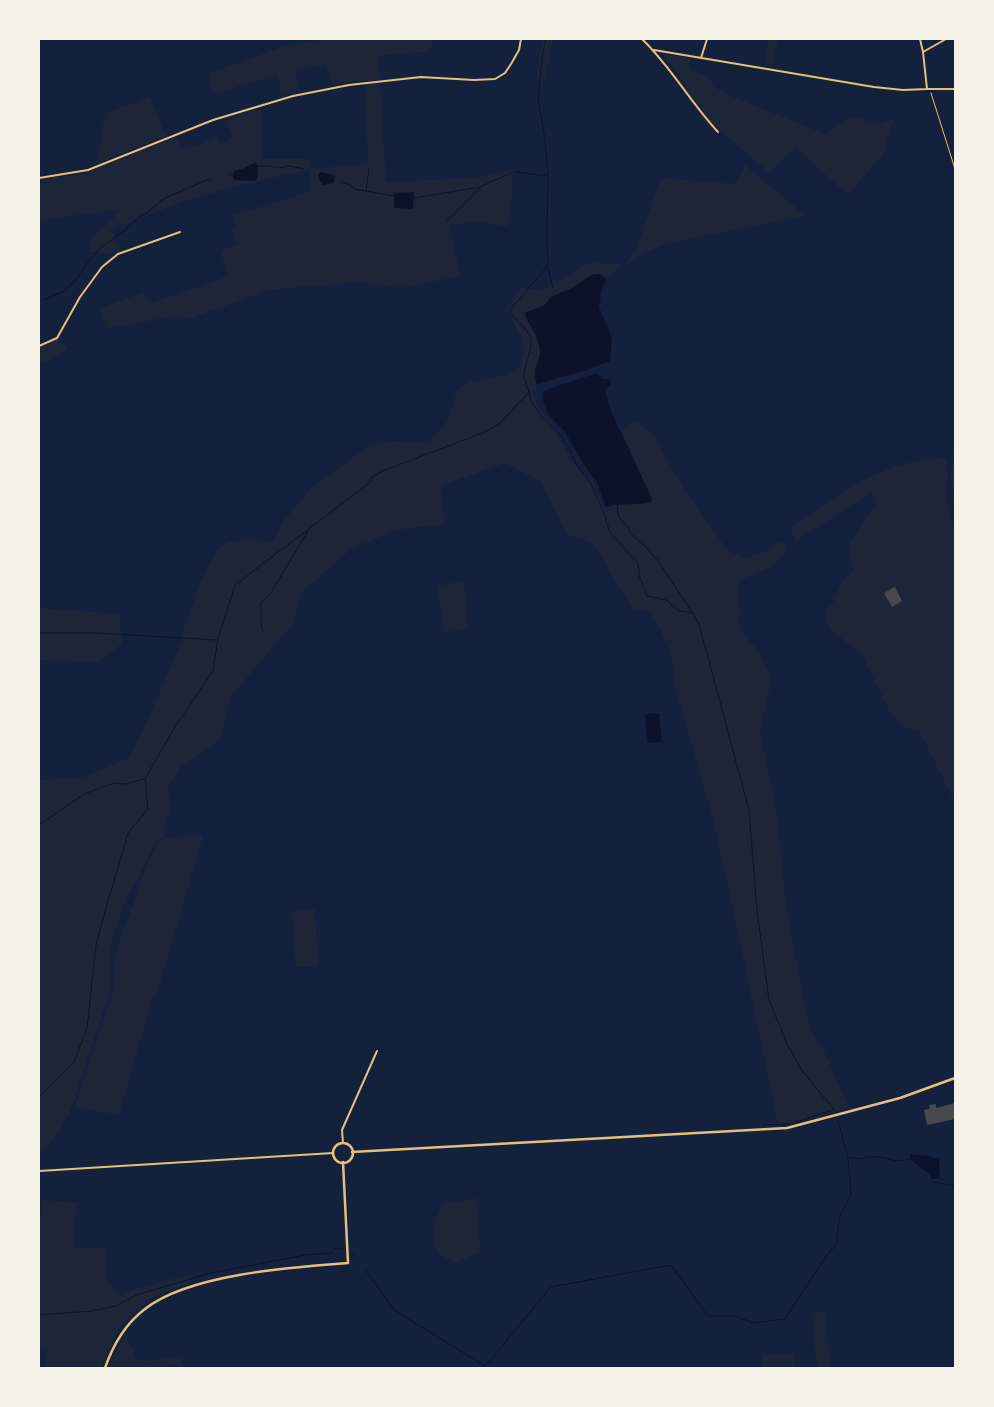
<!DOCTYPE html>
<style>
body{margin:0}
#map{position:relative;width:994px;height:1407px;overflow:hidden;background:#14213d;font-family:"Fira Sans",sans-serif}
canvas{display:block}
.frame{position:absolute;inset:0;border:40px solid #f6f1e7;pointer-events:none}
</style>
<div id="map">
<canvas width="994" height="1407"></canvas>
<div class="frame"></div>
</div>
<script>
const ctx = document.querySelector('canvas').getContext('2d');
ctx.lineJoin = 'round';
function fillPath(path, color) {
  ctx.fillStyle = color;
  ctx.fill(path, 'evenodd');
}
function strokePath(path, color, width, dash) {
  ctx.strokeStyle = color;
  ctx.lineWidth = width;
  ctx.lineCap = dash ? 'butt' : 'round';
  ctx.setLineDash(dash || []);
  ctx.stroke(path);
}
fillPath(new Path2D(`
 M 326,39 L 433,39 L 430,51 L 378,56 L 380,80 L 349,82 L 332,86 L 326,64 L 295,70 L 300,91 L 281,96 L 278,74 L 212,95 L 209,73 L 285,46 Z
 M 543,39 L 553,39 L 545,81 L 536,79 Z
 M 769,39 L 778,39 L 773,65 L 764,62 Z
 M 663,54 L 690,58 L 691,70 L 709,76 L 714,87 L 731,96 L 826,134 L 851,116 L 880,124 L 894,119 L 883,154 L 848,195 L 795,147 L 769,173 L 710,121 Z
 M 380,83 L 386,182 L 470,178 L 512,170 L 513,184 L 508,226 L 473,222 L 449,225 L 461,276 L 400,288 L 360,282 L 269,290 L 189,319 L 178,315 L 106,329 L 99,309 L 144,292 L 150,303 L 229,276 L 220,251 L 237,245 L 232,229 L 236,228 L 232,216 L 311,191 L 310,169 L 237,186 L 185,201 L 111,229 L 120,252 L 114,254 L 88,252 L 90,240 L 101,228 L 112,220 L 119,209 L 39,221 L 39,185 L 43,179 L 88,174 L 99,168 L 177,137 L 181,150 L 200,145 L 217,136 L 220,144 L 233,138 L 227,120 L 261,109 L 261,159 L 309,159 L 310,169 L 368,164 L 365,85 Z
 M 150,97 L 166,136 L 97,163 L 105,113 Z
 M 745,165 L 806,216 L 668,243 L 642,254 L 625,265 L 636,250 L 661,178 L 735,184 Z
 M 591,262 L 621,265 L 607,279 L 600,274 L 591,275 L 572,288 L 551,297 L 541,308 L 532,310 L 526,319 C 534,330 543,346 540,360 C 539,364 536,367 536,371 C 534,378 538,385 536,391 L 532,391 L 535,400 L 574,464 L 592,482 L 605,509 L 616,504 L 644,504 L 651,502 L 652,499 L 621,431 L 635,420 L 656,437 L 665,456 L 684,489 L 728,551 L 745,558 L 762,553 L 778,543 L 785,542 L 786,551 L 773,566 L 738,581 L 740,615 L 738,619 L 741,631 L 759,652 L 772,677 L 760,732 L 776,808 L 786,906 L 806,1013 L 811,1031 L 825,1053 L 849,1107 L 797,1123 L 778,1124 L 730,895 L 712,815 L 676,691 L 672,658 L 668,644 L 673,640 L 666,642 L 658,625 L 647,611 L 633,610 L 593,543 L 567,534 L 540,481 L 505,463 L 440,486 L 446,524 L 395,530 L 350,550 L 300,594 L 294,622 L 230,698 L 220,740 L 181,767 L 168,786 L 170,811 L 164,830 L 166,836 L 155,841 L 141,873 L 127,897 L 112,938 L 109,963 L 111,980 L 107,1000 L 72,1107 L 60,1131 L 39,1155 L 39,780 L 84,777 L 128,758 L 140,737 L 183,638 L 184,626 L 187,623 C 193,604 208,552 226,543 C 236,539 261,540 272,542 L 285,519 L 310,489 L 370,445 L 394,441 L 414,442 L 429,441 L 447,422 L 457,391 L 471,379 L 475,382 L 506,375 L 518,368 L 524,351 L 523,339 L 508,313 L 516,293 L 523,287 L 540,291 Z
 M 58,339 L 67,349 L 46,362 L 39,363 L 39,348 Z
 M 955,448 L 955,509 C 951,486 949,471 955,448 Z
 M 941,458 L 947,459 L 947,502 L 955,534 L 955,803 L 919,730 L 903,727 L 890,712 L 861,653 L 830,630 L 824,612 L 833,603 L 841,583 L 854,569 C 846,549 849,543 861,526 C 866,518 871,510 877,503 L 872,492 L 796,541 L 790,528 C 825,504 859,478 900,465 C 913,461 928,460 941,458 Z
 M 464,581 L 468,630 L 444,632 L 437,586 Z
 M 39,608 L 119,614 L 122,644 L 99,662 L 39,660 Z
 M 203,836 L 156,997 L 153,997 L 119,1115 L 75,1107 L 111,1000 L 115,978 L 115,959 L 122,931 L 134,903 L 143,874 L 159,841 L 167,837 Z
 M 315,909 L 318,967 L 296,967 L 292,911 Z
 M 476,1198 L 481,1252 L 456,1262 L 439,1255 C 429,1231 433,1228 442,1204 Z
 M 42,1200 L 77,1202 L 73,1248 L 107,1248 L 106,1278 L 121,1297 L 133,1289 L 192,1274 L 192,1282 L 153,1297 L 133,1314 L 120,1327 L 101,1368 L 44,1368 L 48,1350 L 39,1348 L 39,1218 L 42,1218 Z
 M 825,1311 L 830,1368 L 817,1368 L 812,1313 Z
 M 125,1333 L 138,1362 L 183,1356 L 181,1368 L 179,1368 L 179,1364 L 153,1368 L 109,1368 Z
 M 794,1353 L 796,1368 L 763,1368 L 762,1355 Z`), '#1d2539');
fillPath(new Path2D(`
 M 256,162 L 258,167 L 257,178 L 255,181 L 235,180 L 233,178 L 233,171 L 242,169 Z
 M 321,172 L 335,175 L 334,183 L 323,185 L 319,180 L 318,174 Z
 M 414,192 L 413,209 L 394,208 L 394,193 Z
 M 600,274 L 607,279 L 602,288 L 599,307 L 612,338 L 610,361 L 584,371 L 537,384 C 536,381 535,376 535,373 C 536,360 543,358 538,342 C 536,331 527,323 525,313 L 545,305 L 551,297 L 572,288 L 591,275 Z
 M 597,373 L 602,379 L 610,379 L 611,385 L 605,390 L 611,411 L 652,499 L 651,502 C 636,506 620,502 606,507 L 597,482 L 584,465 L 565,432 L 550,417 L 544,404 L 542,394 L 545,390 Z
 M 659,713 L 662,742 L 647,743 L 645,714 Z
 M 910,1154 L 928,1156 L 939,1159 L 940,1178 L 932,1179 L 929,1174 L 910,1159 Z`), '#0b132b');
strokePath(new Path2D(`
 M 256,166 L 270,166 L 278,168 L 289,166 L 304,169
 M 516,172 L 547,176
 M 229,175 L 233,174
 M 342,182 L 352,186 L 354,189 L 394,196
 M 366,192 L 369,168
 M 414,198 L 480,187 L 511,173
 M 446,222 L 480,188
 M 548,267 L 553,288
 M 526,291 L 548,266 L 547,240 L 548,171 L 544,133 L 538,99 L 543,51 L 546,39
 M 524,294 L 512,307 L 510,313 L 527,331 L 531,338 L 531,347 L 524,372 L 524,378 L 532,402 L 541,416 L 561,436 L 569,448 L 576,464 L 590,482 L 603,511 L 610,533 L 638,563 L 640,578 L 647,596 L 666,600 L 679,611 L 693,613 L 699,624 L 749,810 L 757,910 L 769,1000 L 787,1044 L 803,1072 L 836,1112
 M 44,300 L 64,291 L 75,281 L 88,262 L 99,249 L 125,230 L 139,217 L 147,213 L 162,200 L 174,194 L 210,179
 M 617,504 L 618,515 L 620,518 L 628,527 L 631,534 L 644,545 L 659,562 L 692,612
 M 263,632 L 261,622 L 261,602 L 269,596 L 308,531
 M 39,633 L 97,633 L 217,640
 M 39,825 L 84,794 L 114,783 L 126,784 L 144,779
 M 110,895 L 128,833 L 148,809 L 145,779 L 176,725 L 213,671 L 218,638 L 235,585 L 364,487 L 370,482 L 372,477 L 385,470 L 485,432 L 499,424 L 529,392
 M 39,1097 L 74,1062 L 87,1028 L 96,945 L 109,897
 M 796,1122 L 833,1110
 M 763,1125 L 789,1124
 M 848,1158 L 851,1157 L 860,1159 L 867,1157 L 881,1157 L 896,1161 L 910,1159
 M 932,1179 L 933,1182 L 955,1186
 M 353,1254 L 355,1255
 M 365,1269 L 394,1310 L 485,1366
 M 39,1315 L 92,1311 L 116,1306 L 136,1295 L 211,1273 L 305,1255 L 331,1253 L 335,1248 L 342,1249
 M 484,1368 L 551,1287 L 671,1265 L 708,1316 L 737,1316 L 741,1320 L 744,1319 L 753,1323 L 785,1319 L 826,1256 L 836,1245 L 840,1216 L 851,1195 L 848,1158 L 838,1120`), '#0b132b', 1);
fillPath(new Path2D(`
 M 895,587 L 902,601 L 892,607 L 884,593 Z
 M 955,1103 L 955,1119 L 927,1125 L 924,1110 L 930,1109 L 929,1105 L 936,1104 L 936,1108 Z`), '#48494c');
strokePath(new Path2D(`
 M 931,93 L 955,169`), '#e5c07b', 1);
strokePath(new Path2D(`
 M 642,39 C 672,68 690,102 718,132
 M 920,39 L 923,52
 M 654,50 L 874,87 L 903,90 L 927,89 L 923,52 L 946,39
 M 701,58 L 707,39
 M 928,89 L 955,89
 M 39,178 L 88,170 L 213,120 L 293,96 L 349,85 L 421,77 L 474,80 L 495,79 L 505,73 L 511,64 L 519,50 L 521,39
 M 39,346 L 57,338 L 80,297 L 102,267 L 118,254 L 180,232
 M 343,1143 L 342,1130 L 377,1051
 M 39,1171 L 333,1153`), '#e5c07b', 2);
strokePath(new Path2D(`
 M333 1153a10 10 0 1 1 20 0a10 10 0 1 1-20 0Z
 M 352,1152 L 787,1128 L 900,1098 L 955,1078
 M 105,1368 C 113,1345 125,1324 145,1309 C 189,1274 293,1267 348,1263 L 343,1162`), '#e5c07b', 2.5);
</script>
